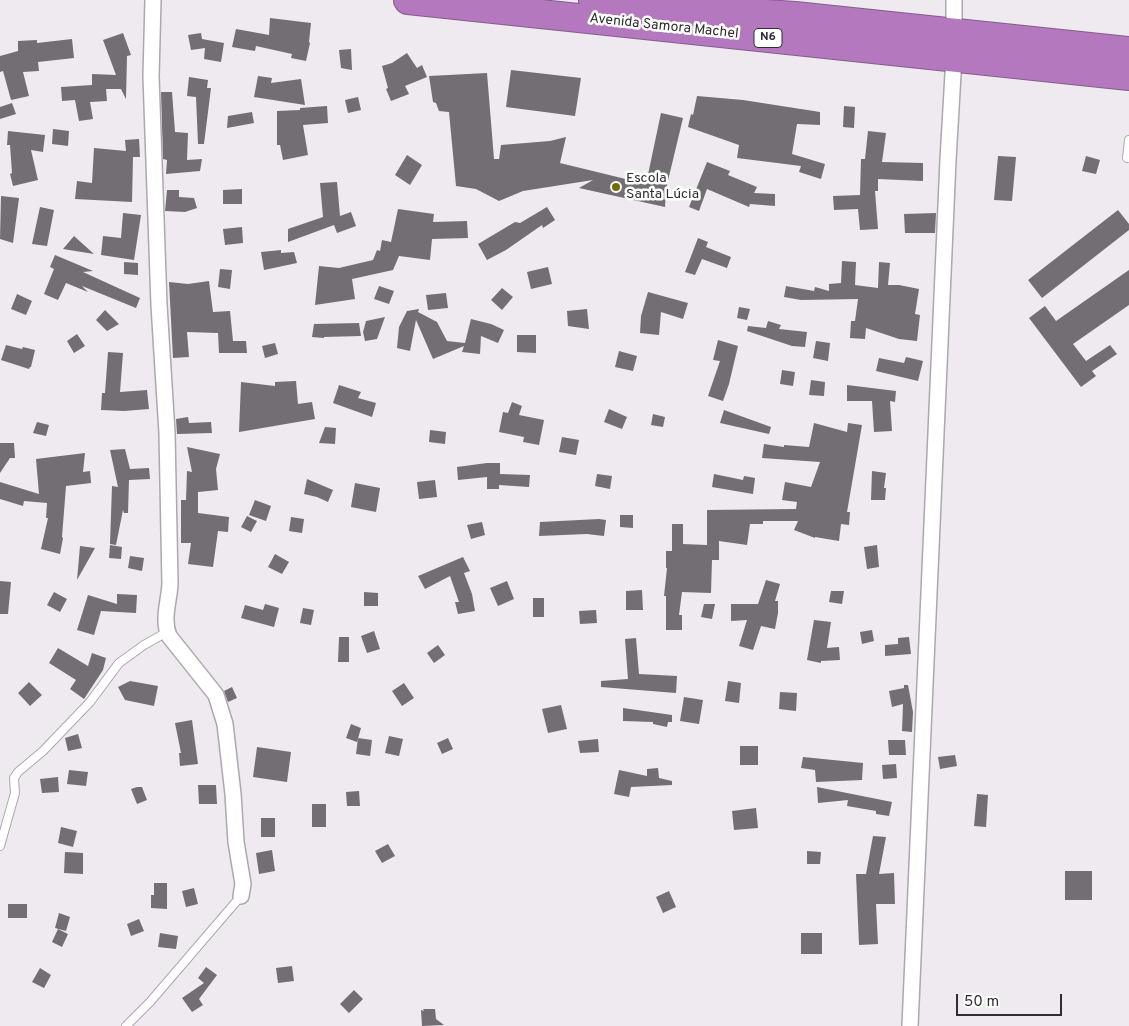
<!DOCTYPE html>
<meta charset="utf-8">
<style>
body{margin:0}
#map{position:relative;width:1129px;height:1026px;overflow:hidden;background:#efe9f0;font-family:Overpass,sans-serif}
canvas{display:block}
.scale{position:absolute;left:956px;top:994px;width:106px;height:22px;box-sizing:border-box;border:2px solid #302e30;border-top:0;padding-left:6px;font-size:15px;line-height:18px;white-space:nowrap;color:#302e30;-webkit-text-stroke:4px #fff;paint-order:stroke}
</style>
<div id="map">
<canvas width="1129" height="1026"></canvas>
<div class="scale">50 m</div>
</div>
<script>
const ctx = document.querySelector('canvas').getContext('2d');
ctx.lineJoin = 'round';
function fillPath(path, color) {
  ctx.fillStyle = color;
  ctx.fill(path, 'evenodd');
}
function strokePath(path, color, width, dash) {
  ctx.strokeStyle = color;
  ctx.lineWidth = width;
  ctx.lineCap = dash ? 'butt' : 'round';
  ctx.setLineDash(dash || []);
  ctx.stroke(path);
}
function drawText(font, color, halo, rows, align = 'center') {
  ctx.font = font + ' Overpass,sans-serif';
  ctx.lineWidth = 5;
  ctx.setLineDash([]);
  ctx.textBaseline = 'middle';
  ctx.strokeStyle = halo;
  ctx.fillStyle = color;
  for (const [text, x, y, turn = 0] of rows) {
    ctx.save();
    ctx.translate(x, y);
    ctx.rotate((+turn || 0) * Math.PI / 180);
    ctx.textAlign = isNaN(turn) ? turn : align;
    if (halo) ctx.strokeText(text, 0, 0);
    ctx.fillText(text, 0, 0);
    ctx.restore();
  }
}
fillPath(new Path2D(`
 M 270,18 L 311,23 L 309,42 L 310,43 L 306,61 L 291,58 L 292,54 L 256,46 L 255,51 L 232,47 L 236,29 L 269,35 Z
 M 123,33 L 131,55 L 127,56 L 126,99 L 121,89 L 106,89 L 107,101 L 90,102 L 93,119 L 79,121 L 75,100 L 62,101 L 61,87 L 92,85 L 92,74 L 116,75 L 103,40 Z
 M 201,33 L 202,39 L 224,43 L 221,62 L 204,59 L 205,48 L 191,50 L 188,35 Z
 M 72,39 L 74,58 L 38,62 L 39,71 L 23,72 L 29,96 L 11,100 L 3,71 L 0,72 L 0,56 L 18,51 L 18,41 L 37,40 L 37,43 Z
 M 351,49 L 352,70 L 341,68 L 339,50 Z
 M 407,53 L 417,68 L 422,65 L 427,77 L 405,86 L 409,94 L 391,101 L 386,89 L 388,88 L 382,66 L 392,63 Z
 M 511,70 L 581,78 L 575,116 L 506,107 Z
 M 487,73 L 494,159 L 499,159 L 501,145 L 550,141 L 566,137 L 560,163 L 646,184 L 661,113 L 683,118 L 666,189 L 665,207 L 579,188 L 593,180 L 523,191 L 499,201 L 476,189 L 456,186 L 449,112 L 439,111 L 436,103 L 433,102 L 429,76 Z
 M 258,76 L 272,78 L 271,83 L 301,79 L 305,105 L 254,97 Z
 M 189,77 L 208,80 L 207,88 L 211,88 L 204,144 L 198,144 L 196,97 L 187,96 Z
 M 161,92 L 172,92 L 175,132 L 188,133 L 187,160 L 202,159 L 200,171 L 166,174 L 167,160 L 163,159 Z
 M 697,96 L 743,100 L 820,112 L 820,125 L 797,124 L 792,154 L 825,164 L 821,179 L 799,172 L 801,166 L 737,158 L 739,145 L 688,127 L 691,114 L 693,115 Z
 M 358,97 L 361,110 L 348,113 L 345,100 Z
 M 12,103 L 16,114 L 0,119 L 0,107 Z
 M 327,106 L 328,123 L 303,125 L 308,155 L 283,160 L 280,145 L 277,145 L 277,111 L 300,110 L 300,108 Z
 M 844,106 L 855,107 L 854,128 L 843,127 Z
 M 252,112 L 254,123 L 227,128 L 228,116 Z
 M 53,129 L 69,131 L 68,146 L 52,144 Z
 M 8,131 L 45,135 L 43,152 L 31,150 L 38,180 L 13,186 L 10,174 L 12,173 L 10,145 L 7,145 Z
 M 868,131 L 886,133 L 882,162 L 923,163 L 923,181 L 878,179 L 878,191 L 875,191 L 878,229 L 860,230 L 858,209 L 834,210 L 833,196 L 860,195 L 861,159 L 865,159 Z
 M 139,139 L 140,157 L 133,157 L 132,202 L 75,199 L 77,181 L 92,183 L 94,148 L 126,151 L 125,140 Z
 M 407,155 L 422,165 L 410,185 L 395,175 Z
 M 998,156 L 1016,157 L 1012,201 L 994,200 Z
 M 1086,156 L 1100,160 L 1096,174 L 1082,171 Z
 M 707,162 L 730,171 L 728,175 L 757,187 L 754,193 L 775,194 L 775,206 L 750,204 L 749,207 L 707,189 L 699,211 L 689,207 Z
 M 337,182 L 340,216 L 351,212 L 356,226 L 337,233 L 334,225 L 288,242 L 288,229 L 323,217 L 320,183 Z
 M 242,189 L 242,204 L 223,204 L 223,190 Z
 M 167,190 L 179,190 L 179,197 L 194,198 L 197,208 L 185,212 L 165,211 Z
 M 1,196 L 19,198 L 13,243 L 0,239 Z
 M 40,207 L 54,210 L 47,246 L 32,244 Z
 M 547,207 L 555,220 L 543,228 L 542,225 L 506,250 L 487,260 L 478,244 L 515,222 L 520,223 Z
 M 398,209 L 434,214 L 433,222 L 467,221 L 468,238 L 432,239 L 430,260 L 399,256 L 393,270 L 352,279 L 355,299 L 315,305 L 319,266 L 339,268 L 373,260 L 377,250 L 380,251 L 382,240 L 391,242 Z
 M 1118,210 L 1129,224 L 1129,230 L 1042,298 L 1028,280 Z
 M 123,213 L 141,215 L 134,260 L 101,255 L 103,236 L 121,238 Z
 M 936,213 L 935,233 L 905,233 L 904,214 Z
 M 242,227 L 243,243 L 225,245 L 223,229 Z
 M 74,236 L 94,254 L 63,249 Z
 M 698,238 L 708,242 L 706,247 L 731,257 L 727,268 L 702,259 L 695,275 L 685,272 Z
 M 281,250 L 281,253 L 294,252 L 297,263 L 264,270 L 261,252 Z
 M 55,255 L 93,271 L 83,272 L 140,298 L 136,308 L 82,286 L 88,292 L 66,283 L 58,300 L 44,294 L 54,269 L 50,267 Z
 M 842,261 L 856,262 L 855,285 L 878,288 L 879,262 L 890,263 L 888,285 L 899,285 L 919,289 L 915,314 L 920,315 L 917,341 L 899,339 L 866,328 L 865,339 L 850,338 L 851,321 L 855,321 L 858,299 L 801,300 L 784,297 L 786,286 L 814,291 L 815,287 L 829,291 L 829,284 L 841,283 Z
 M 124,262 L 138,263 L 138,275 L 124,274 Z
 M 548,267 L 552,284 L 531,289 L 527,272 Z
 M 220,269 L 232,270 L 230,289 L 218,287 Z
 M 1129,270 L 1129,305 L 1073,344 L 1086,361 L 1110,345 L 1117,354 L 1092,371 L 1096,376 L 1081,387 L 1029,318 L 1045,306 L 1056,321 Z
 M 209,281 L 213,312 L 230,311 L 233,341 L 246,341 L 247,353 L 219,353 L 218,333 L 187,332 L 189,357 L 173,358 L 169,282 L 188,284 Z
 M 379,286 L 394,291 L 389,304 L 374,299 Z
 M 502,288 L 513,297 L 502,310 L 491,300 Z
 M 648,292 L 688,303 L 683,319 L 661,312 L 659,335 L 640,333 L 641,316 Z
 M 446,293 L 448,308 L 428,310 L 426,295 Z
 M 17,294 L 32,301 L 26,315 L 11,309 Z
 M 739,307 L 750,309 L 747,320 L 737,318 Z
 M 419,309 L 418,312 L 437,322 L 447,341 L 465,343 L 471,319 L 491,324 L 504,330 L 498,343 L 481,336 L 480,354 L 462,352 L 464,346 L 433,359 L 416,320 L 410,351 L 397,348 L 399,327 L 407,311 Z
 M 587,309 L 589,329 L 568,326 L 567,311 Z
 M 105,310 L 119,324 L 107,331 L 96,320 Z
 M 385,317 L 377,339 L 365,341 L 363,332 L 366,321 Z
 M 768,321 L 781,325 L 779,329 L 807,332 L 805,347 L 792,346 L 747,331 L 748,326 L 766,328 Z
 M 359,323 L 361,336 L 324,337 L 324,338 L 312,337 L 314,324 Z
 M 77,334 L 85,346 L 74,353 L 67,341 Z
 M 517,335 L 536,335 L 536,353 L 517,352 Z
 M 718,340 L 738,346 L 729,384 L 723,401 L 708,396 L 720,361 L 713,360 Z
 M 816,341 L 830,343 L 828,361 L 813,358 Z
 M 275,343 L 278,354 L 265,358 L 262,346 Z
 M 6,345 L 22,349 L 23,347 L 35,350 L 31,367 L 30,367 L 29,369 L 1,360 Z
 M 619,351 L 637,356 L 633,371 L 615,367 Z
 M 108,352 L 123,353 L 120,392 L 147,390 L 149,409 L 124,411 L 101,410 L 102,393 L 105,393 Z
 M 906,357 L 923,361 L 918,381 L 876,371 L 879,358 L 904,363 Z
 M 782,370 L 795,372 L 793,386 L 780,384 Z
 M 811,380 L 825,382 L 824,396 L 809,395 Z
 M 296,381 L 298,404 L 312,402 L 315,419 L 239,432 L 241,382 L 275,386 L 275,382 Z
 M 339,385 L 361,392 L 358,398 L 376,403 L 372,417 L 333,403 Z
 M 847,385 L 896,391 L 895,402 L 890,401 L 892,431 L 874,432 L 872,401 L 847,401 Z
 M 512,402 L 522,406 L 519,415 L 544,420 L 539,445 L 523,442 L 524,437 L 499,432 L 503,412 L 508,413 Z
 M 609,409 L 627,417 L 622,429 L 604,422 Z
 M 724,410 L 771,427 L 769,434 L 720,423 Z
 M 653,414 L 665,417 L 663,427 L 651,425 Z
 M 188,417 L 189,423 L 211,422 L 212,433 L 177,434 L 176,419 Z
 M 37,422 L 49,425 L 46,436 L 33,433 Z
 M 814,423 L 847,432 L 848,423 L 862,425 L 847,512 L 850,512 L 849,525 L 841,524 L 839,541 L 815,537 L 815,538 L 794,530 L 798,521 L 763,521 L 763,524 L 750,524 L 747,545 L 719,541 L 719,560 L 712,560 L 711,593 L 682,592 L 679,615 L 682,615 L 682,630 L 666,630 L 666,596 L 664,596 L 667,568 L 666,568 L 666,551 L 672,551 L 672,524 L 683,524 L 683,544 L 707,545 L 707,510 L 796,509 L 797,502 L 782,500 L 785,482 L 811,487 L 820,462 L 762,458 L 764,444 L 784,447 L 784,445 L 809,447 Z
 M 325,427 L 336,428 L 335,444 L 319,443 Z
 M 430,430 L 446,432 L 445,444 L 429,442 Z
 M 562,437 L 579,440 L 576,455 L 559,452 Z
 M 0,443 L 14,443 L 15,458 L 10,458 L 0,473 Z
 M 187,447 L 220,454 L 216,469 L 218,490 L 198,492 L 198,513 L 229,517 L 228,532 L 218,531 L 213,567 L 188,564 L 191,543 L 181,543 L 181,500 L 186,500 L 187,471 L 192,472 Z
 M 125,449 L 130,469 L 149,468 L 150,479 L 129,480 L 128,513 L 124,513 L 123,510 L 116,545 L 110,544 L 112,486 L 118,487 L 110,450 Z
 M 85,453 L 83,472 L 90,471 L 91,483 L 66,486 L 62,537 L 63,538 L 60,554 L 41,549 L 48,518 L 46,518 L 47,503 L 24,501 L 23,506 L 0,499 L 0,482 L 39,494 L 36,459 Z
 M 487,463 L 500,463 L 500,474 L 530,475 L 529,487 L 499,485 L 499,489 L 487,489 L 487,477 L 458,480 L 457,467 Z
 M 872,471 L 886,473 L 884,488 L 886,488 L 885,500 L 871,500 Z
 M 597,474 L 612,476 L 610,489 L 595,486 Z
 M 714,474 L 743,480 L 744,476 L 755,478 L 753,494 L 712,487 Z
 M 307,479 L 333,490 L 328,502 L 317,497 L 304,494 Z
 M 435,480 L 437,497 L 419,499 L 417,482 Z
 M 355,483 L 380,488 L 376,512 L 351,507 Z
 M 255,500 L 271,506 L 266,521 L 249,515 Z
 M 620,515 L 633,515 L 633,528 L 620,527 Z
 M 247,516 L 257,521 L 251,532 L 241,527 Z
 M 291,517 L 304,519 L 302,533 L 289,531 Z
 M 599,519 L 606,520 L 604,536 L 587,534 L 539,536 L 540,522 Z
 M 482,522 L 485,535 L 471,539 L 467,525 Z
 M 110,545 L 122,547 L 121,559 L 109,558 Z
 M 877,545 L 879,567 L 867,569 L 864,547 Z
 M 80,546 L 95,548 L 77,580 Z
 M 275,554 L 289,562 L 282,574 L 268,567 Z
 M 130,556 L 144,558 L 142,571 L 128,568 Z
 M 463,557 L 470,571 L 464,573 L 472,594 L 475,611 L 458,614 L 455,602 L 459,602 L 450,576 L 425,589 L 418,576 Z
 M 766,580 L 780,584 L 775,601 L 778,601 L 778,613 L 775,629 L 761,626 L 753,650 L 739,646 L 747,620 L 731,621 L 731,604 L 758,604 Z
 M 0,581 L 11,582 L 8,614 L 0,614 Z
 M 507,581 L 514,599 L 498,606 L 490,588 Z
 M 642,590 L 643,610 L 626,610 L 626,591 Z
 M 831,591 L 844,591 L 842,604 L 829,602 Z
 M 54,592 L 67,599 L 60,612 L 47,605 Z
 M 364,592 L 378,593 L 378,606 L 364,606 Z
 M 117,594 L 137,595 L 136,613 L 101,611 L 94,635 L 77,630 L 88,595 L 117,604 Z
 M 533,598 L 544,598 L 544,617 L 533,617 Z
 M 265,604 L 279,608 L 274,627 L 241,618 L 245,605 L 263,610 Z
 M 704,604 L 715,604 L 712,619 L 701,617 Z
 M 303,608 L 314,610 L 311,625 L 300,623 Z
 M 596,610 L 597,623 L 580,624 L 579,611 Z
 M 814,620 L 831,622 L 827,648 L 839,647 L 840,660 L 821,661 L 821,663 L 807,660 Z
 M 872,630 L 874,641 L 862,644 L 860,632 Z
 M 374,631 L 380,649 L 367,653 L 361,636 Z
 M 339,637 L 349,637 L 349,662 L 338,662 Z
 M 909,637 L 911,654 L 885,656 L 885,645 L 898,644 L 898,638 Z
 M 636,638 L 639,674 L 677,676 L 676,693 L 601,687 L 601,681 L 628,679 L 625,639 Z
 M 438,645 L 445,655 L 434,663 L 427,653 Z
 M 58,648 L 88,666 L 92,653 L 106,658 L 103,670 L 84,699 L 70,689 L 76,680 L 49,663 Z
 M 130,681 L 158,686 L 154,706 L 125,700 L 118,687 Z
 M 728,681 L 741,683 L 739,703 L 725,701 Z
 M 29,682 L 42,695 L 30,706 L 18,693 Z
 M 404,683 L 414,698 L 402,706 L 392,691 Z
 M 904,685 L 908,685 L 913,712 L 912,732 L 902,731 L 903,704 L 892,707 L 889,691 L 904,688 Z
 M 232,687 L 237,698 L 228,702 L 224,691 Z
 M 780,692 L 797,693 L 796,711 L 779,709 Z
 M 684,697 L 703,700 L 699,724 L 680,721 Z
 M 561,705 L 567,729 L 548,733 L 542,709 Z
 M 623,708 L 672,715 L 672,722 L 668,722 L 667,727 L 653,724 L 653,722 L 623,721 Z
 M 192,720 L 198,764 L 180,766 L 179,753 L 181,753 L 175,723 Z
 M 351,724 L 361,728 L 357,742 L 346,738 Z
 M 78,734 L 82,748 L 68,751 L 65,738 Z
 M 389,736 L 403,739 L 399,756 L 385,753 Z
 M 358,738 L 372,740 L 370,756 L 356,754 Z
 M 448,738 L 453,749 L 442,754 L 437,743 Z
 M 598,739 L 599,752 L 580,753 L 578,741 Z
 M 888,740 L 905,740 L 906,755 L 889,755 Z
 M 740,746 L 758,746 L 758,765 L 740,765 Z
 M 257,747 L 291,752 L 287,782 L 253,777 Z
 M 955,755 L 957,766 L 940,769 L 938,757 Z
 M 803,757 L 863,763 L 862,780 L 816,782 L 815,770 L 801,768 Z
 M 896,764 L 897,778 L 883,779 L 882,765 Z
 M 658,768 L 659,778 L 672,781 L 672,785 L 631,787 L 629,797 L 614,794 L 619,770 L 647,776 L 647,769 Z
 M 69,770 L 88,772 L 86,786 L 67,784 Z
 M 58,777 L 59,792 L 42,793 L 40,779 Z
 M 198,785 L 216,785 L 217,804 L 199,804 Z
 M 137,787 L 142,787 L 147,800 L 137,804 L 131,789 Z
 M 817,787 L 892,802 L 889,816 L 876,814 L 876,811 L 847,806 L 848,800 L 818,803 Z
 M 359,791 L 360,806 L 347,806 L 346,792 Z
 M 977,794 L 988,795 L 986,827 L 974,826 Z
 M 312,804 L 326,804 L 326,827 L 312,827 Z
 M 756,808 L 758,828 L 734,830 L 732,811 Z
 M 261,818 L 275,818 L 275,837 L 261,837 Z
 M 61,827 L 77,831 L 73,847 L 58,843 Z
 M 873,836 L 886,837 L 879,874 L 894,873 L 895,904 L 876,904 L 878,944 L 859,945 L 856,874 L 866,874 Z
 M 388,844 L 395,856 L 382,863 L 375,851 Z
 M 272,850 L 275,871 L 259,874 L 256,853 Z
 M 807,851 L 821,852 L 820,864 L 807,864 Z
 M 65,852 L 83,853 L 83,874 L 64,873 Z
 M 1065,871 L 1092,871 L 1092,900 L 1065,900 Z
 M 154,883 L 167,883 L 167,909 L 151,908 L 151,895 L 154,895 Z
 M 194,888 L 198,904 L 186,907 L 182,891 Z
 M 669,891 L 676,907 L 663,913 L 656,897 Z
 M 8,904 L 27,904 L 27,918 L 8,918 Z
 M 59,913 L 70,917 L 66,931 L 55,928 Z
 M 139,919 L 144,931 L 131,936 L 127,924 Z
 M 58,929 L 68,934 L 62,947 L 52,942 Z
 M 160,933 L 178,936 L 176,949 L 158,947 Z
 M 801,933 L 822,933 L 822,954 L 801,954 Z
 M 292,966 L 294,981 L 278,983 L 276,968 Z
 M 206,967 L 217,975 L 199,999 L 203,1005 L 192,1012 L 182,998 L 204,983 L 198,978 Z
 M 40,968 L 51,975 L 44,988 L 32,982 Z
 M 354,990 L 363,999 L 349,1013 L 340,1004 Z
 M 423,1009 L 435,1009 L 436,1019 L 444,1025 L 422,1026 L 421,1010 L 424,1011 Z`), '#736e74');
const lane = new Path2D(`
 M 1127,158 L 1129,140
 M 0,846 L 15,793 L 14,778 L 18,772 L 43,751 L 90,702 L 119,663 L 144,645 L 167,632
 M 126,1026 L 150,1002 L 241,896`);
const street = new Path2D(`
 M 153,0 L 151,76 L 159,305 L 167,433 L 170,584 C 169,602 162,619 169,636 L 216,695 L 225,724 L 233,794 L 236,842 L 243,884 L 241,896
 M 910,1026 L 948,160 L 954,57 L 954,0`);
const highway = new Path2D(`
 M 408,0 L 1129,76
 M 593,0 L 647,6 L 795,16 L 1129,51`);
strokePath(lane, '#ada7ae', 10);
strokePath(street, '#ada7ae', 18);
strokePath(highway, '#855e8c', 30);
strokePath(lane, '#fff', 8);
strokePath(street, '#fff', 15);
strokePath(highway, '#b378bd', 28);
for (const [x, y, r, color] of [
 [616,187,5,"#766c06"]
]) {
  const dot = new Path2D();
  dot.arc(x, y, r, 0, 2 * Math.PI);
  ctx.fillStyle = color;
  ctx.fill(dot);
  strokePath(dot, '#fff', 2);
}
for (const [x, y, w] of [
 [768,38,28]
]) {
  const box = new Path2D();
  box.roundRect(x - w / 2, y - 9.5, w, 19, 4);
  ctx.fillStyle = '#fff';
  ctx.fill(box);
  strokePath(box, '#302e30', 1);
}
drawText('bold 12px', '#302e30', null, [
 ["N6",768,38]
]);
drawText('14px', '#302e30', '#fff', [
 ["Avenida Samora Machel",664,27,6]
]);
drawText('14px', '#302e30', '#fff', [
 ["Escola",626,179],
 ["Santa Lúcia",626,195]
], 'left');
</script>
